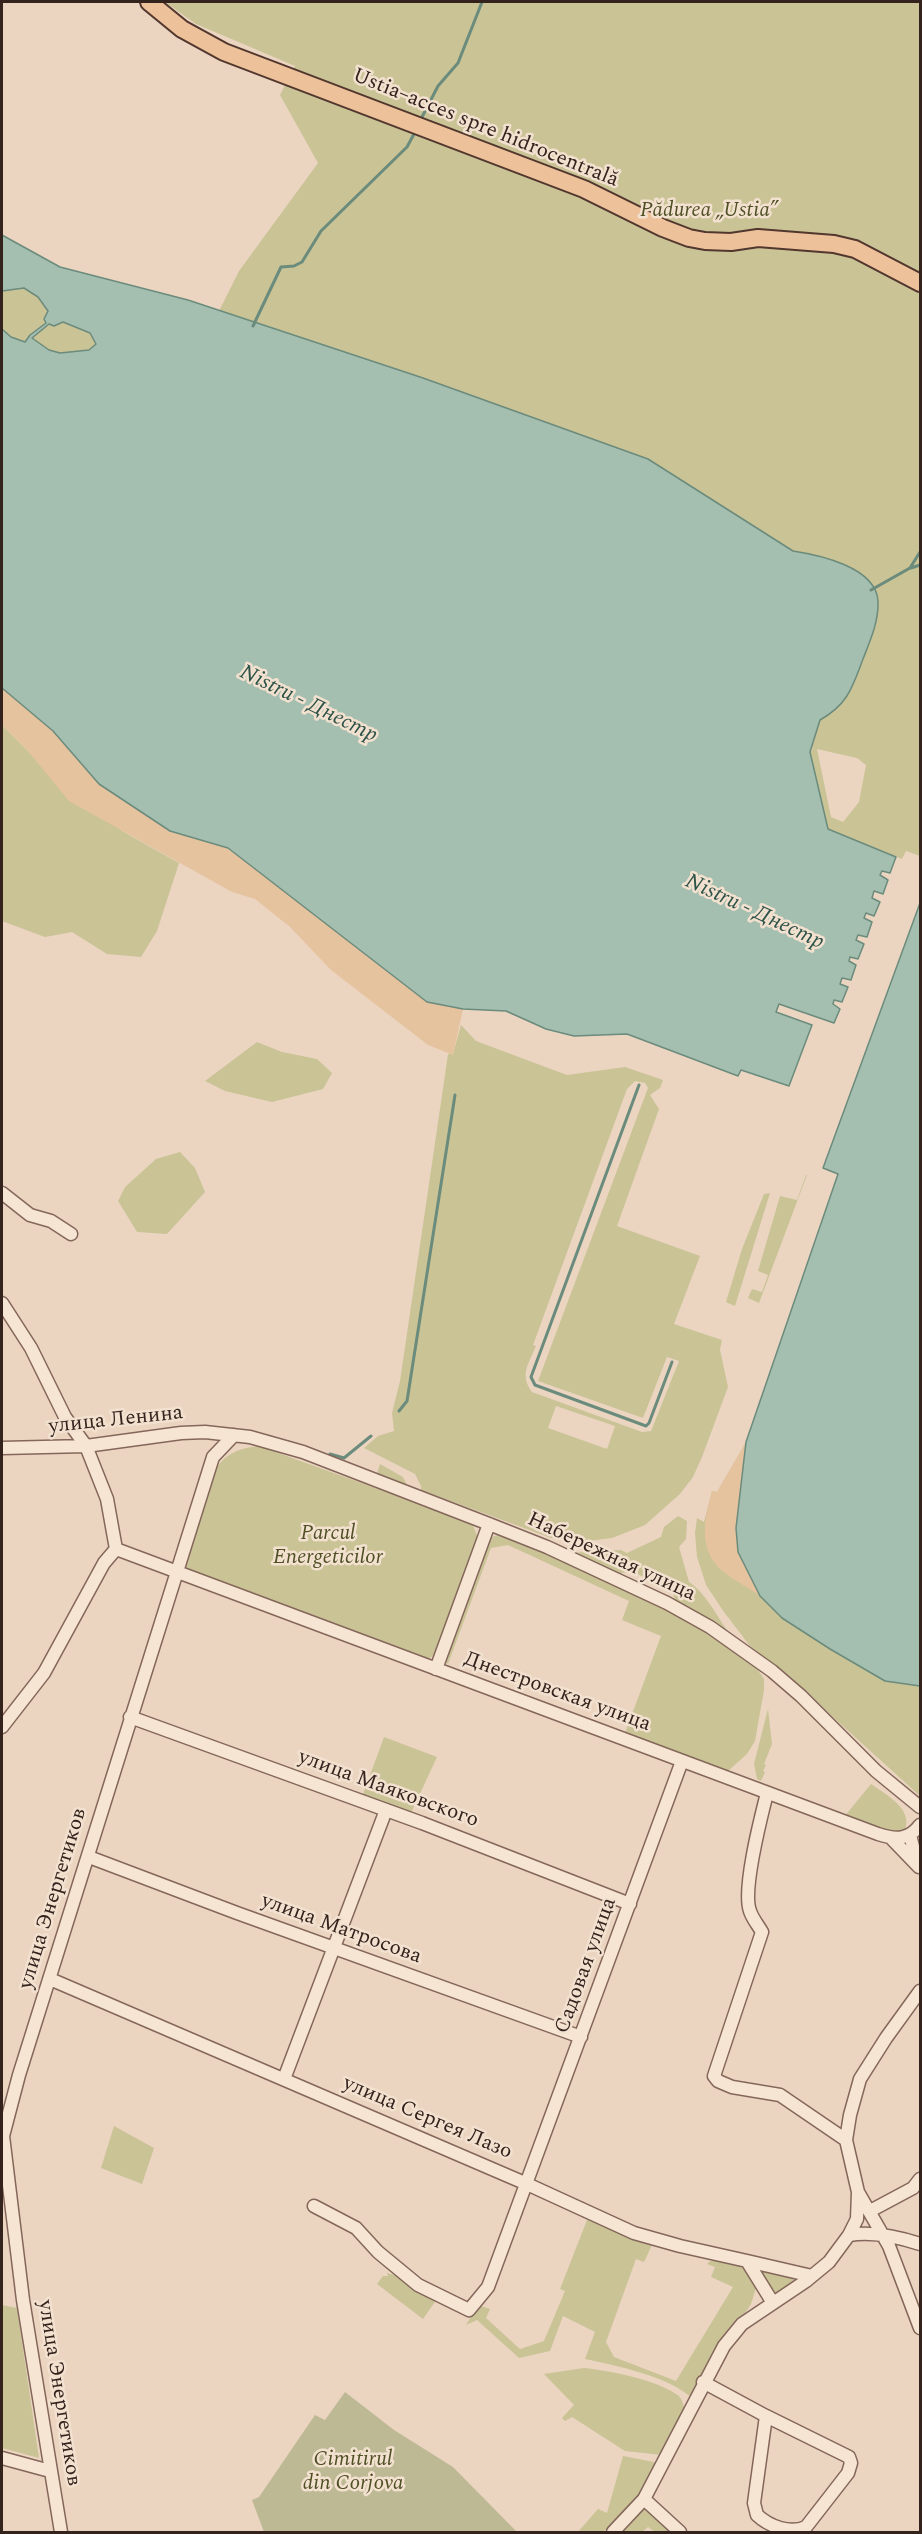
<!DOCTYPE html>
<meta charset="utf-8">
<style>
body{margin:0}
#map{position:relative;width:922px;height:2534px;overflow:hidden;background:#ebd5c1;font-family:Spectral,serif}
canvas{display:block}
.frame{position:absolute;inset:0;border:3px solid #34231d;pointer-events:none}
</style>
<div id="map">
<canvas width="922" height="2534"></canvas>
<div class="frame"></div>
</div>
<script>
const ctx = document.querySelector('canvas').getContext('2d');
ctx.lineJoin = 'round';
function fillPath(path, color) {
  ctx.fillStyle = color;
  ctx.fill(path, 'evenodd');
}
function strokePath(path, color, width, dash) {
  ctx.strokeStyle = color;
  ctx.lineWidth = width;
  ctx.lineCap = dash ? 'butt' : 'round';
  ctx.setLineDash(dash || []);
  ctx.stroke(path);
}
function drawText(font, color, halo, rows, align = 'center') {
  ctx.font = font + ' Spectral,serif';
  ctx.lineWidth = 5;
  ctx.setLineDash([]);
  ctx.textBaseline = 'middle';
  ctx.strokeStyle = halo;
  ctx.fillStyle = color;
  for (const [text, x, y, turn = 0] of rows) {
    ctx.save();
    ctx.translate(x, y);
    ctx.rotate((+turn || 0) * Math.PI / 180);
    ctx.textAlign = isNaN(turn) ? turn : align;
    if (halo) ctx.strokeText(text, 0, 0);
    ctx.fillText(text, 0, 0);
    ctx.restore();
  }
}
fillPath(new Path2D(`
 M 165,2 L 920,2 L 920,856 L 906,851 L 902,859 L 828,829 L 810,752 L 813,748 L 2,413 L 2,235 L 60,267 L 219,311 L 239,271 L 318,163 L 280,95 L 295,66 L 196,24 ZM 817,749 L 857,758 L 866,765 L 859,802 L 843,822 L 831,817 Z
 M 2,725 L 27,750 L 122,831 L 179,863 L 157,931 L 141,957 L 107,954 L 72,932 L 45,937 L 2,921 Z
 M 461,1025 L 476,1041 L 567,1075 L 625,1067 L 663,1080 L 660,1088 L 650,1095 L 659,1109 L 617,1226 L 700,1256 L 674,1324 L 722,1340 L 720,1350 L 728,1387 L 702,1457 L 693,1477 L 680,1494 L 645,1525 L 612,1538 L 587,1541 L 551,1538 L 421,1490 L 421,1486 L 415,1474 L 364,1448 L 378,1436 L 394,1431 L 392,1413 L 400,1381 L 445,1075 L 448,1054 L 453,1054 ZM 635,1081 L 645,1083 L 648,1088 L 538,1381 L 643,1418 L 667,1357 L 679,1361 L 651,1431 L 642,1432 L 532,1392 C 519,1375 529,1363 536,1346 L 533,1345 L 627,1089 ZM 556,1406 L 615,1426 L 607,1449 L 548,1428 Z
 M 257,1042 L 282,1052 L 317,1059 L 332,1073 L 323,1089 L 272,1102 L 225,1091 L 205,1081 Z
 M 180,1152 L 195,1168 L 205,1192 L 167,1234 L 137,1232 L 118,1201 L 125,1187 L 156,1159 Z
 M 806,1175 L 807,1175 L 759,1303 L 748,1298 L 752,1289 L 762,1292 L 768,1275 L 758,1271 L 780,1196 L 797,1200 Z
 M 770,1193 L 735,1306 L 726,1302 L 742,1249 L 764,1194 Z
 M 746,1442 L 736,1528 L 738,1552 L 760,1596 L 782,1618 L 830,1649 L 885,1681 L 920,1686 L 920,1796 L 781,1670 L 750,1646 L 724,1612 L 706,1585 L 697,1557 L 695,1533 L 697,1518 L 704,1522 L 712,1491 L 717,1492 Z
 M 259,1446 L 472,1523 L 478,1538 L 435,1654 L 427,1660 L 188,1573 L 185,1567 L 215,1470 C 226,1453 240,1448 259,1446 Z
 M 380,1464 L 403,1477 L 407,1485 L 377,1474 Z
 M 678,1516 L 687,1521 L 686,1539 L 679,1547 L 689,1582 C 705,1592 719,1619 730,1635 L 676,1602 L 672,1592 L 632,1571 L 617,1574 L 570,1553 L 621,1550 L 627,1553 L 661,1537 L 664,1527 Z
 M 500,1534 L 507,1535 L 682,1615 L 755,1666 L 764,1679 L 764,1690 L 755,1741 L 747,1754 L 728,1771 L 625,1733 L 661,1636 L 622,1620 L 629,1601 L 508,1545 L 491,1548 L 448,1664 L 444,1660 L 487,1543 L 492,1537 Z
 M 768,1709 L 772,1744 L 764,1764 L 766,1765 L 763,1771 L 765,1772 L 761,1781 L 757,1779 L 754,1764 Z
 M 384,1737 L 437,1757 L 411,1813 L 362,1797 Z
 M 871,1784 C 886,1795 915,1809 904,1832 L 894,1835 L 844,1817 Z
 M 114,2126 L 154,2148 L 142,2184 L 101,2168 Z
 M 589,2215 L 653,2243 L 644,2262 L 636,2259 L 606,2342 L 614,2357 L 676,2381 L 733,2287 L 711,2277 L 715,2267 L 707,2264 C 715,2254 740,2263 748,2271 C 752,2275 754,2280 757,2285 L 751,2304 L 692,2398 C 667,2376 618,2366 585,2359 L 595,2332 L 563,2316 L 550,2351 L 519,2358 L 477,2320 L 466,2325 L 478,2305 L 490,2309 L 486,2318 L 520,2349 L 544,2341 L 565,2291 L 560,2289 Z
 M 760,2270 L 793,2277 L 794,2283 L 779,2294 L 770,2290 L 759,2272 Z
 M 387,2273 L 401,2277 L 437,2299 L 423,2319 L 377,2284 L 383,2276 L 388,2276 Z
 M 2,2305 L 17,2308 L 39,2458 L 2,2448 Z
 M 584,2368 C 610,2371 654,2379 676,2394 C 682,2397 683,2404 685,2410 L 662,2455 L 625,2451 L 572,2417 L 565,2421 L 562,2418 L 574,2405 L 544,2374 Z
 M 623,2456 L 659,2463 C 647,2484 636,2506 618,2522 C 613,2526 607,2528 602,2532 L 578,2532 L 598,2509 L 607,2513 Z
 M 642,2510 L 651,2510 L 670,2532 L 655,2532 L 648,2527 L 642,2532 L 621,2532 Z`), '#c9c396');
fillPath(new Path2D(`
 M 2,688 L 53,731 L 99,784 L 170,831 L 228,848 L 427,1002 L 463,1009 L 453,1055 L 428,1045 L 331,970 L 290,927 L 255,899 L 232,892 L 69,801 L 27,750 L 2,725 Z
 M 746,1442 L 736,1528 L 738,1552 L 760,1596 C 748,1587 729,1578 718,1567 C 698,1545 705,1516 712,1491 L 717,1492 Z`), '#e6c39f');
fillPath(new Path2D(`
 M 345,2392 L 394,2430 L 453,2467 L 517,2532 L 264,2532 L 252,2500 L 259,2497 L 315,2415 L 325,2420 Z`), '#beb995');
const water = new Path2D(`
 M 2,235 L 60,267 L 188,300 L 423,378 L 648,459 L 793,551 C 819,555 876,567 878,601 C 879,621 870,641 863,659 C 852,688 848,704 820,720 L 810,752 L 828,829 L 896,857 L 890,873 L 882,871 L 880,875 L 888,880 L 883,894 L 874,891 L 872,898 L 880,902 L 874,916 L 866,913 L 864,918 L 872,922 L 867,937 L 858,935 L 856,940 L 864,944 L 858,959 L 850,957 L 849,961 L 856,965 L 851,980 L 842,978 L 840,984 L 848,987 L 842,1002 L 834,1000 L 833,1004 L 840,1009 L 834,1023 L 779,1004 L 776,1012 L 812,1025 L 789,1086 L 741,1070 L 738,1076 L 627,1034 L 574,1036 L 546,1029 L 506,1011 L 463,1009 L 427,1002 L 228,848 L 170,831 L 99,784 L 53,731 L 2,688 L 2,329 L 11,337 L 25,342 L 30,335 L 46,323 L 44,319 L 48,311 L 38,297 L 24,288 L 2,291 ZM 63,322 L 90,333 L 96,344 L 89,350 L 60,353 L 49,350 L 32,338 L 49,324 L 54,326 Z
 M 920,903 L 920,1686 L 885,1681 L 830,1649 L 782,1618 L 760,1596 L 738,1552 L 736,1528 L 746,1442 L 838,1174 L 823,1168 Z`);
fillPath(water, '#a4beb0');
strokePath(water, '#6b8b7c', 1.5);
strokePath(new Path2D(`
 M 421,119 L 438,86 L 458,63 L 482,2
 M 253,326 L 281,267 L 294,266 L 302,262 L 321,231 L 407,147 L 414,134
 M 911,568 L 920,565
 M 871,590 L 910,568 L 920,552
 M 639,1085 L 531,1377 L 535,1385 L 646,1426 L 649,1423 L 672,1362
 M 399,1411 L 407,1401 L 455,1095
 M 330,1454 L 344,1458 L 371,1436`), '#6b8b7c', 3);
const minor = new Path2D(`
 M 2,1193 L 30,1215 L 51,1221 L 71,1234
 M 2,1303 L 31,1348 L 65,1417 L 86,1446 L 107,1499 L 116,1549 L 104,1563 L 44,1673 L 2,1727
 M 2,1448 L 86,1446 L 181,1433 L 205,1432 L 250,1437 L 303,1452 L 489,1524 L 547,1547 L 667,1603 L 710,1627 L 772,1671 L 801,1696 L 876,1771 L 920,1807
 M 116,1549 L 878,1834 C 896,1840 909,1840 920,1825
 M 436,1669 L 489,1524
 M 130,1717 L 422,1823 L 630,1904
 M 767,1793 C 761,1817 742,1890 750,1911 C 752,1918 758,1925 762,1932 L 714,2076 L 718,2081 L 732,2087 L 780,2095 L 846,2140
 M 910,1835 L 918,1866
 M 892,1839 L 919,1867
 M 89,1857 L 237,1913 L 581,2037
 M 50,1979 L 527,2184 L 634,2233 L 680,2246 L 747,2261 L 773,2303
 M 920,1991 L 886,2038 L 860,2079 L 850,2115 L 846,2140 L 858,2192 L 889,2246 L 920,2328
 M 284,2079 L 386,1810
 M 314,2206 L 356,2228 L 378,2252 L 418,2285 L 469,2310 L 488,2287 L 682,1761
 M 870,2211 L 913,2188 L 920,2179
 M 849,2235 C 872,2231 899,2237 920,2244
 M 747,2261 L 812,2276
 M 703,2382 L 766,2416
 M 766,2416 L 849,2457 L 851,2463 L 848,2473 L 806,2527 C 790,2534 770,2527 757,2515 L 754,2503 Z
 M 2,2458 L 50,2471
 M 644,2499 L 680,2532
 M 61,2532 L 23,2300 L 3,2136 L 19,2075 L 213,1457 L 234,1435
 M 613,2532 L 644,2499 L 724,2346 L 742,2324 L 806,2281 L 829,2262 L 849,2235 L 857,2219 L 858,2192`);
const major = new Path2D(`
 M 149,2 L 182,29 L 224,52 L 584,189 L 663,228 L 689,238 L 705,241 L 731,242 L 758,238 L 834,244 L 855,249 L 920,283`);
strokePath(minor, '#84675a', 15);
strokePath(major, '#52372e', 20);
strokePath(minor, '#f7e5d4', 12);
strokePath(major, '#edc19a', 16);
drawText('21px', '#34231d', '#f3e1d0', [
 ["Ustia–acces spre hidrocentrală",485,129,22],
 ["улица Ленина",116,1421,-6],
 ["Набережная улица",611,1558,25],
 ["Днестровская улица",557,1693,20],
 ["улица Маяковского",388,1790,20],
 ["улица Энергетиков",54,1899,-73],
 ["улица Матросова",341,1930,20],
 ["Садовая улица",587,1966,-70],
 ["улица Сергея Лазо",427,2119,23],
 ["улица Энергетиков",58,2393,81]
]);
drawText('italic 21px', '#4f5025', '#f3e1d0', [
 ["Pădurea „Ustia”",709,212],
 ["Parcul",328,1535],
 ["Energeticilor",328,1559],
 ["Cimitirul",353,2461],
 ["din Corjova",353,2485]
]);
drawText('italic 22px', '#2d5348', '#f3e1d0', [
 ["Nistru - Днестр",308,705,26],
 ["Nistru - Днестр",754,913,25]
]);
</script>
